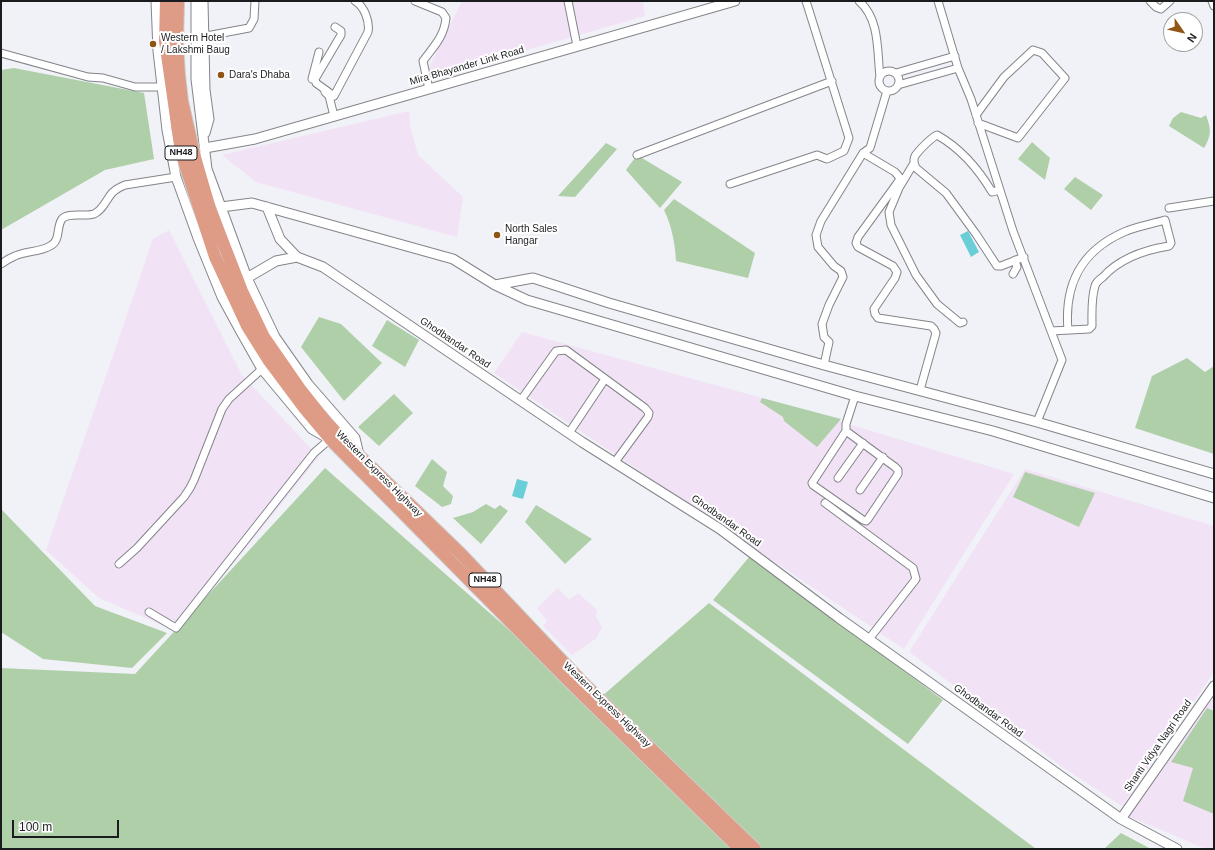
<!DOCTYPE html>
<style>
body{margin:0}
#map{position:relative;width:1215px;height:850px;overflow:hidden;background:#f0f2f7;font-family:Helvetica,sans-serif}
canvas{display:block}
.frame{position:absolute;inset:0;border:2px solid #1b1c1e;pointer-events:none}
.north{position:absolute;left:1163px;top:12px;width:40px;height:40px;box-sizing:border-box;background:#fff;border:1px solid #a4a4a5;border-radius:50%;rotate:124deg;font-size:11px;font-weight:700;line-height:16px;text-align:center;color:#1b1c1e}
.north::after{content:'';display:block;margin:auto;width:14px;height:18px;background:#905414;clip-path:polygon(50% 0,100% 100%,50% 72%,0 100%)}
.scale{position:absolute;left:12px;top:820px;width:107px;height:18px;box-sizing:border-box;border:2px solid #1b1c1e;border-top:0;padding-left:5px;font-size:12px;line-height:14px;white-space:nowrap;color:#1b1c1e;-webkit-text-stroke:3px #fff;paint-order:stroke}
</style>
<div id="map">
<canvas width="1215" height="850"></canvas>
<div class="frame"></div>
<div class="north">N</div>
<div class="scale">100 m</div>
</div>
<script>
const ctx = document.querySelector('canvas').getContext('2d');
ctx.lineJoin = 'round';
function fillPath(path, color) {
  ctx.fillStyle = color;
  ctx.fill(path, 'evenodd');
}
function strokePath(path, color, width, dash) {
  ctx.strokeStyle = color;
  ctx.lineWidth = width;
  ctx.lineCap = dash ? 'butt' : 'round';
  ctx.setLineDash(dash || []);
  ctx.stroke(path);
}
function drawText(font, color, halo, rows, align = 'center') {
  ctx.font = font + ' Helvetica,sans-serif';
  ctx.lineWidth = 4;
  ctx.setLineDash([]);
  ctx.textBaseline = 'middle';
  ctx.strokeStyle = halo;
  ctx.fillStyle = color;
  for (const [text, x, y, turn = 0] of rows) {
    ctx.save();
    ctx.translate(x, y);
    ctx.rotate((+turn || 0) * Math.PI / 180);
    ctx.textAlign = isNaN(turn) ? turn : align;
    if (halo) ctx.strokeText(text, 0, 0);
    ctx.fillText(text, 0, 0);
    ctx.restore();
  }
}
fillPath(new Path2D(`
 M 462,1 L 643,1 L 645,16 L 423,80 Z
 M 409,111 L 410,126 L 418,155 L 463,197 L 457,237 L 256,182 L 222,155 Z
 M 169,230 L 242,375 L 319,457 L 178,632 L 99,598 L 46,550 L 153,239 Z
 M 522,332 L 755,396 L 1014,474 L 904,649 L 494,373 Z
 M 1025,469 L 1214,526 L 1214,672 L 1122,806 L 1061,766 L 909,652 Z
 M 558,588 L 569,600 L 578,593 L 597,610 L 596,617 L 602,627 L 597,638 L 572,655 L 543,626 L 547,621 L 537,608 Z
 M 1214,694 L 1214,849 L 1206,849 L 1128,816 Z`), '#f2e2f5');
fillPath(new Path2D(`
 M 14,68 L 144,93 L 154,159 L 105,170 L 1,230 L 1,70 Z
 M 1181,112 L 1201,118 L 1206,115 C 1211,129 1212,135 1204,148 L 1169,126 L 1173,118 Z
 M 1032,142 L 1050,158 L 1045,180 L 1018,159 Z
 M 606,143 L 617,149 L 575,197 L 558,196 Z
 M 637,155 L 682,182 L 660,208 L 626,170 Z
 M 1075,177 L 1103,195 L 1091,210 L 1064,189 Z
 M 674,199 L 755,253 L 748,278 L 676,261 C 675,243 672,227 664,210 Z
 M 319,317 L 341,324 L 382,363 L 344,401 L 301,347 Z
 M 387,320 L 419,340 L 405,367 L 372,346 Z
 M 1187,358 L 1205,372 L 1214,366 L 1214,454 L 1135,428 L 1152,376 Z
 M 394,394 L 413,413 L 379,446 L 358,427 Z
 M 762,398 L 841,419 L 817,447 L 784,421 L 783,417 L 760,402 Z
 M 432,459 L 447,472 L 443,486 L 453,496 L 451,504 L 442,507 L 415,486 Z
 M 325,468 L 593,704 L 709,603 L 1036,849 L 1,849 L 1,668 L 135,674 Z
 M 1025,472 L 1095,493 L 1079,527 L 1013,497 Z
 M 486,504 L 495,509 L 500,505 L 508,511 L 481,544 L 453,518 L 473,512 Z
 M 536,505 L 592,539 L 565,564 L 525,522 Z
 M 1,509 L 95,606 L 167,633 L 132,668 L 43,659 L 1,632 Z
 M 750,556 L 943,700 L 908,744 L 713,600 Z
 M 1207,708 L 1214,711 L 1214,814 L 1183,801 L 1193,768 L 1171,762 Z
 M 1121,833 L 1151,849 L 1104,849 Z`), '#afcfa9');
fillPath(new Path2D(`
 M 968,231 L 979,252 L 971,257 L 960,235 Z
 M 517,479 L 528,482 L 523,499 L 512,496 Z`), '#6aced6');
const minor = new Path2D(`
 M 415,1 L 442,12 L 446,18 C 444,37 434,46 423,61 L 429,89
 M 568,1 L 577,46
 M 859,1 C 880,19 877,51 880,77
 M 938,1 L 958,68 L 971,99 L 1013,231 L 1062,360 L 1037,422
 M 1150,1 L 1156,7 L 1161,9 L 1170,1
 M 1212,1 L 1214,6
 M 335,27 L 341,31 L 341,35 L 315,79 L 316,83 L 334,96 L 368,32 C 370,21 364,6 355,1
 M 201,37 L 249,28 L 254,19 L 255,1
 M 1,53 L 88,77 L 103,78 L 135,87 L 161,87
 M879 81a10 10 0 1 1 20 0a10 10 0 1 1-20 0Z
 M 896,73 L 955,56
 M 312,79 L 319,52
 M 898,85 L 958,68
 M 325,92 L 329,96 L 334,116
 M 976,115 L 1004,77 L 1033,50 L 1042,53 L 1065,78 L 1018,138 L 978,123
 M 863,153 L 895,172 L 900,178 L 898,182 L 858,237 L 856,243 L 858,247 L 893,266 L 897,272 L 895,278 L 874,309 L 875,314 L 878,318 L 931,326 L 934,329 L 936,333 L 920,390
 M 637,155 L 832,81
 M 914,163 L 899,188 L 889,212 L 891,225 L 916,275 L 937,304 L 960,323 L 963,322
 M 730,184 L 817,155 L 827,159 L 844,151 L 849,138 L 806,1
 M 1000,190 L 992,192 C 979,170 960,148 937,135 C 931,138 919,150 915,156 C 913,160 914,164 916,168 L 946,193 L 976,234 L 997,266 L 1001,266 L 1024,257
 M 1169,208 L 1214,201
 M 1,264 C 5,261 10,258 15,256 C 26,251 40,252 50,246 C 61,241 56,227 62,219 C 67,212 86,217 94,214 C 103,210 106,200 112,193 C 116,189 120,187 125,185 L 176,177
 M 1013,274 L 1017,267 L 1015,260
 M 1051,331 L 1089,329 L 1092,326 C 1092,313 1091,299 1095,286 C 1096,282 1100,279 1103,277 C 1120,258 1144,250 1169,246 L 1171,243 L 1165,220 C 1152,224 1137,226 1124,232 C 1081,251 1064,284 1068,330
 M 824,365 L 829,342 L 824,337 L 822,324 L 829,305 L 843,277 L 841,271 L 834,266 L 818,247 L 816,235 L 821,221 L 863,153 L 870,148 L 887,91
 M 521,400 L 556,351 L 566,350 L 645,408 L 649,413 L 648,417 L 615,462
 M 846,431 L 895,467 L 898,470 L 898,474 L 868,519 L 866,521 L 863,520 L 813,485 L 812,483 L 846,431 L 846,424 L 855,396
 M 569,433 L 605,379
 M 838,478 L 863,443
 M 860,490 L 883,457
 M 825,503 L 913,568 L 916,579 L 869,639
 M 119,564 L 137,548 L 184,497 L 190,488 L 194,480 L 222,409 L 229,399 L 262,369
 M 149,612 L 176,628 L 314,453 L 330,439`);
const tertiary = new Path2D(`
 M 156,1 L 158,51 L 167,130 L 176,177 L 198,238 L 222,297 L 240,330 L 262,369 L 312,429 L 326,437
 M 196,1 L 196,79 L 207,169 L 247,278 L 275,337 L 308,384 L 355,438 L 359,455
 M 203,1 L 205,90 L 209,119 L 205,133
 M 205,148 L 255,139 L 735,1
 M 221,207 L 252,203 L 453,259 L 495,285 L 527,300 L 855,396 L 993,431 L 1214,498
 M 267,207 L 280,239 L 297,257
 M 247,278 L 276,261 L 297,257 L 323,267 L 582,442 L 720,529 L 839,618 L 1121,819 L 1177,849
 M 495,285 L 533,278 L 609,303 L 824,365 L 1037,422 L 1214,474
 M 1121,819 L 1214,686`);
const trunk = new Path2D(`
 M 166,1 L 165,41 L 181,152 L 215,257 L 247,326 L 269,361 L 304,408 L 330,439 L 566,678 L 740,849
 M 178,1 L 177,44 L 179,75 L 182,101 L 194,154 L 210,209 L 242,291 L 264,337 L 300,389 L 327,423 L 346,443 L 461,554 L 584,684 L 755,849`);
strokePath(minor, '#838589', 9);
strokePath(tertiary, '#838589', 11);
strokePath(trunk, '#cdcdce', 14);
strokePath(minor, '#fff', 7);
strokePath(tertiary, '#fff', 9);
strokePath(trunk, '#de9b86', 12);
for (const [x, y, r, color] of [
 [153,44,4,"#905414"],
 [221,75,4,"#905414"],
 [497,235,4,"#905414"]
]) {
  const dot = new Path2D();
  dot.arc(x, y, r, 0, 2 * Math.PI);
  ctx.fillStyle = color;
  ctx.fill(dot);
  strokePath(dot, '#fff', 1.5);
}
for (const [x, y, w] of [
 [181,153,32],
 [485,580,32]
]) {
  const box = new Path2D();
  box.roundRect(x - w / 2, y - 7, w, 14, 3);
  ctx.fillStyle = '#fff';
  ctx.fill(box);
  strokePath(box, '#1b1c1e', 1);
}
drawText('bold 9px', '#1b1c1e', null, [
 ["NH48",181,153],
 ["NH48",485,580]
]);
drawText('10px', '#1b1c1e', '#fff', [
 ["Western Hotel",161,38],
 ["/ Lakshmi Baug",161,50],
 ["Dara's Dhaba",229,75],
 ["North Sales",505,229],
 ["Hangar",505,241]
], 'left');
drawText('10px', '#1b1c1e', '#fff', [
 ["Mira Bhayander Link Road",467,66,-16],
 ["Ghodbandar Road",455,343,34],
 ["Western Express Highway",379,474,45],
 ["Ghodbandar Road",726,521,35],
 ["Western Express Highway",607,705,44],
 ["Ghodbandar Road",988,711,36],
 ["Shanti Vidya Nagri Road",1158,746,-55]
]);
</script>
